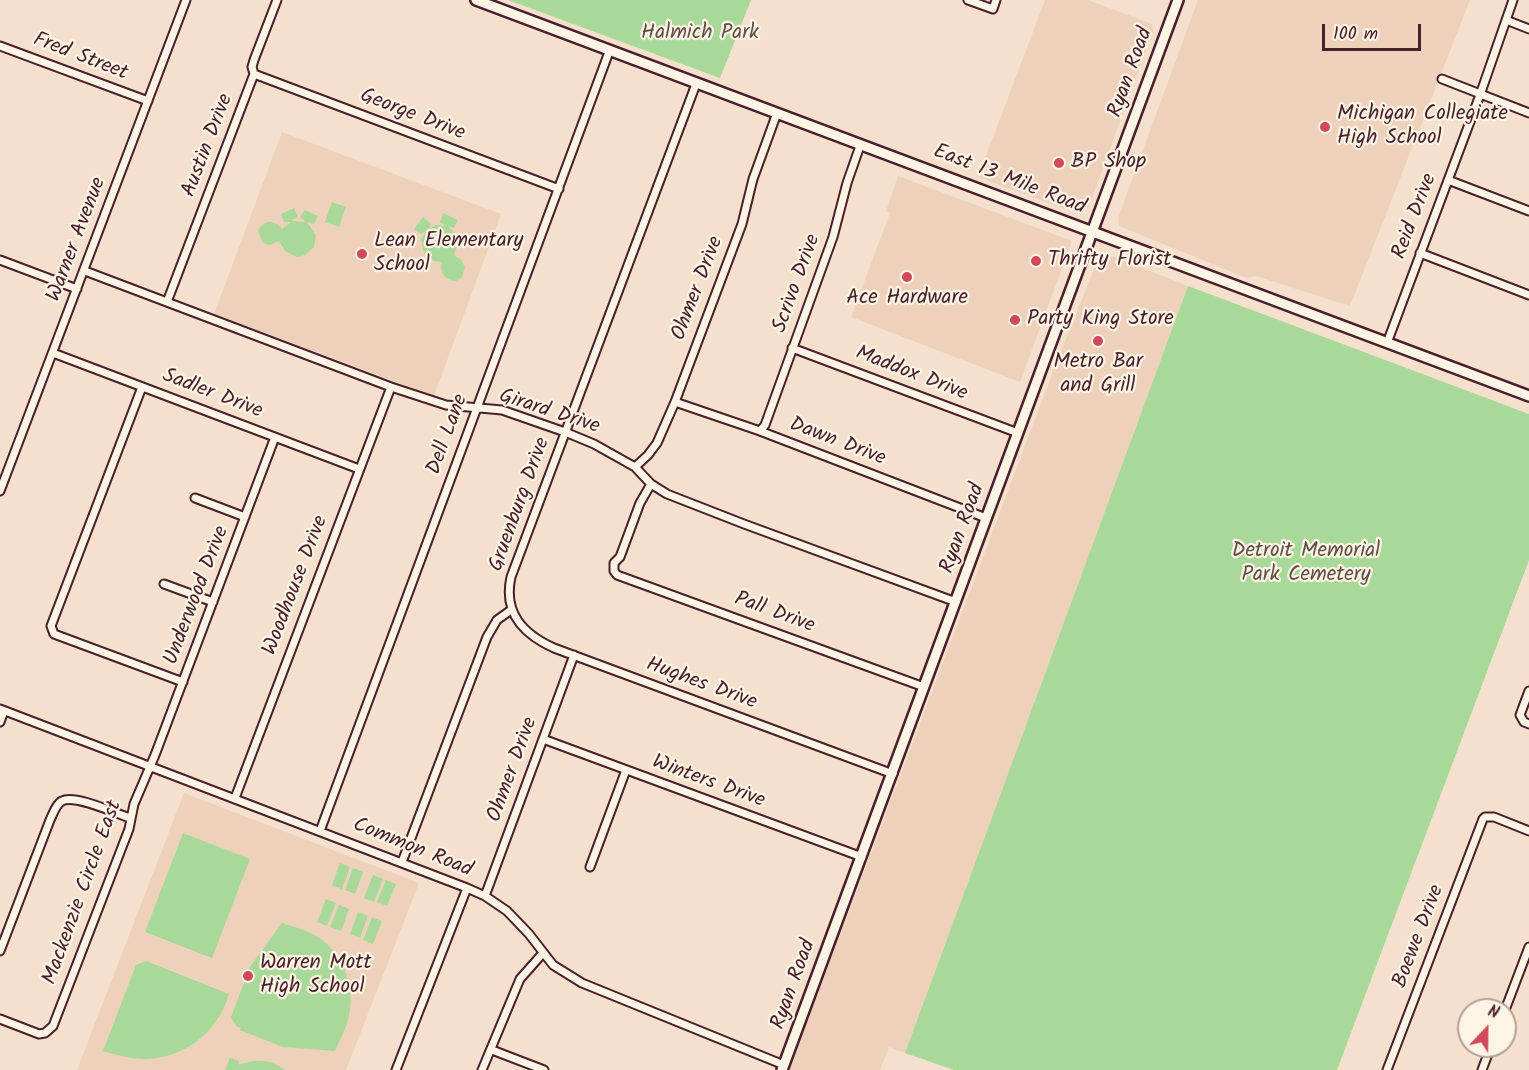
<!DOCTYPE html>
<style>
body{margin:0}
#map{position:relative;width:1529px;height:1070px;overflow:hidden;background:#f4e0cc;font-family:Kalam,sans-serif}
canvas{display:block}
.north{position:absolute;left:1457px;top:998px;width:60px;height:60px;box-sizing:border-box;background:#fcf5e5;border:2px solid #b59f9b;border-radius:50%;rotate:22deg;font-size:16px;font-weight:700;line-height:24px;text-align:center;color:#4a1f2b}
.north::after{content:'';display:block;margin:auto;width:21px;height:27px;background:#d1495b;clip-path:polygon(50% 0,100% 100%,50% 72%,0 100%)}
.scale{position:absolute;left:1322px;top:24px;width:99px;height:27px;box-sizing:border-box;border:3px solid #4a1f2b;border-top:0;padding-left:8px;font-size:18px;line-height:21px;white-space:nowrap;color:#4a1f2b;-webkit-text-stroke:4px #fcf5e5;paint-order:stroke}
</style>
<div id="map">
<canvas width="1529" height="1070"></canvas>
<div class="north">N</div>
<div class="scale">100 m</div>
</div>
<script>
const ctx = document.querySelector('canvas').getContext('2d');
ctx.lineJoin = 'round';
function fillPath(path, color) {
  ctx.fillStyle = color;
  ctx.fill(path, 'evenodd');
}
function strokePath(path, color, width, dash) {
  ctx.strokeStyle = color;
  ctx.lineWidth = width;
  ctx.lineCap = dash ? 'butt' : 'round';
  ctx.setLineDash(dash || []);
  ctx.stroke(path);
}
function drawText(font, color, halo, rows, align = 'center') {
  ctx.font = font + ' Kalam,sans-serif';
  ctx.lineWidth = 4.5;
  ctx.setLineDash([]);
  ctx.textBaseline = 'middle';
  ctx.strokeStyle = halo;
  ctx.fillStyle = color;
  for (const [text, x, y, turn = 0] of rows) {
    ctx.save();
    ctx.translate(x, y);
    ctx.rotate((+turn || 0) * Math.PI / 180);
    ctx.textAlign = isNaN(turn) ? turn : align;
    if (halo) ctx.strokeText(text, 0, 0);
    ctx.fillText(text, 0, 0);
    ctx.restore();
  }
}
fillPath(new Path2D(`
 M 1045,0 L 1088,0 L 1152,24 L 1153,31 L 1089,206 L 1080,213 L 1073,212 L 978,177 Z
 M 1198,0 L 1470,0 L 1350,306 L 1256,276 L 1247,278 L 1119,226 L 1118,218 Z
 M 282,132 L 501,214 L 434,396 L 214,314 Z
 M 898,176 L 1072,241 L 1020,382 L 851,317 L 890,213 L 886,211 Z
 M 1101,252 L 1188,286 L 905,1053 L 889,1047 L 880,1070 L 789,1070 L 1057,361 Z
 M 184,793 L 419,883 L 346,1070 L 77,1070 Z`), '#eed1bb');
fillPath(new Path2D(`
 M 508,0 L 751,0 L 720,78 Z
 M 332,202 L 346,207 L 339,227 L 325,222 Z
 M 294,208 L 298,217 L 292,220 L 293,221 L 306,222 L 300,217 L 305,210 L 318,216 L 314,224 L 307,222 L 316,235 L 314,247 L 305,255 L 297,257 L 285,251 L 279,241 L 270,245 L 263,243 L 258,231 C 264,219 274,219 282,229 L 291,222 L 284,222 L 281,214 Z
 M 443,213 L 458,220 L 454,228 L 448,226 C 458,235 459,243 454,255 L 461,260 L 465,267 L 462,277 L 456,281 C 445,280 439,273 442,262 L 434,261 L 424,253 L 421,240 L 426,231 L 421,234 L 414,229 L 423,217 L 431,224 L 427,230 L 436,225 L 446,226 L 440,222 Z
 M 1188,286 L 1529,414 L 1529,560 L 1337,1070 L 954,1070 L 905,1053 Z
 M 183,833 L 250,859 L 212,958 L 145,932 Z
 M 340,863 L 350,867 L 342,889 L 332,885 Z
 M 353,868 L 363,872 L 355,894 L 345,890 Z
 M 373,875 L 383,879 L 374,902 L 364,898 Z
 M 386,880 L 396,884 L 387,906 L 377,902 Z
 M 326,899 L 336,903 L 327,926 L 317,922 Z
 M 339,905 L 349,909 L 341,931 L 330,927 Z
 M 358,912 L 368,916 L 360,938 L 350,934 Z
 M 372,917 L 382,921 L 373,944 L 363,940 Z
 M 282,923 C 294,927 307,930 318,937 C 345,954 356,990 348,1020 C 345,1031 339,1041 335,1051 L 283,1047 L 240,1030 L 241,1028 L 236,1026 L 231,1017 L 250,967 Z
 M 146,961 L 229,994 C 218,1032 185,1058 145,1059 C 131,1059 117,1055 103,1051 L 136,965 Z
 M 230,1058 L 239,1061 L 238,1065 C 255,1059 269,1058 285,1070 L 225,1070 Z`), '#a8d999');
const minor = new Path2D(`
 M 968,0 L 993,9 L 996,0
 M 1506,20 L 1529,29
 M 0,46 L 148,101
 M 254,74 L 559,189
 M 1442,79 L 1529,113
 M 696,84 L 511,577 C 503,613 523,634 554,648 L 893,774
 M 1448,180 L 1529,211
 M 1420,253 L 1529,295
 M 0,260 L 77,289
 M 85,271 L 391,387 L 446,405 L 502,410 L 565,432 L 594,444 L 635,467 L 651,484 L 667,494 L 744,524 L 956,602
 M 167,302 L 254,74 L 252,67 L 254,60 L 277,0
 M 1387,343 L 1480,95 L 1513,0
 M 792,348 L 1018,433
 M 53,353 L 359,469
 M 142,387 L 51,626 L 54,634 L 183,682
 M 675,402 L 760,431 L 986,518
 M 760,431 L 765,425 L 833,237 L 847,183 L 860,146
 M 635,467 L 648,455 L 657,443 L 675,402 L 742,224 L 753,179 L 777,113
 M 651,484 L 640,503 L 620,557 L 614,563 L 614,571 L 617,575 L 924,687
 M 0,491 L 186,0
 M 195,498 L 245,517
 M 164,584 L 213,602
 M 1529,691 L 1520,715 L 1524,722 L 1529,724
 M 0,709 L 467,888 L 485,896 L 507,911 L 529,934 L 553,965 L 582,983 L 784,1065
 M 0,722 L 4,711
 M 543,739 L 862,857
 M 235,798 L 391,387
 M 320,831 L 609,52
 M 402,862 L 487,637 L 497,620 L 511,610
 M 590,867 L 626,770
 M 485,896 L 574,655
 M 0,951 L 50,820 C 53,814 56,804 62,801 C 75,794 117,814 130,818
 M 1505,1010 L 1529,947
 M 0,1019 L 39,1034 L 45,1033 L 53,1026 L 129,829 L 134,804 L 155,755 L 275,437
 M 492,1050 L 544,1070
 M 396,1070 L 467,888
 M 482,1070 L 520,979 L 543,953
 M 1387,1070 L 1483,819 L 1485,817 L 1494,817 L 1529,831
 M 1482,1070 L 1491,1046`);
const major = new Path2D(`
 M 476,0 L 1529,396
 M 782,1070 L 1178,0`);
strokePath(minor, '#4a1f2b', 11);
strokePath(major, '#4a1f2b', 14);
strokePath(minor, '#fcf5e5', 7);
strokePath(major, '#fcf5e5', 9);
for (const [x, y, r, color] of [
 [1325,127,6,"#d1495b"],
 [1059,163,6,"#d1495b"],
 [362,254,6,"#d1495b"],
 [1036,261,6,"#d1495b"],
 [907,277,6,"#d1495b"],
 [1015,320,6,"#d1495b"],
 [1098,341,6,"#d1495b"],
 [248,976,6,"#d1495b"]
]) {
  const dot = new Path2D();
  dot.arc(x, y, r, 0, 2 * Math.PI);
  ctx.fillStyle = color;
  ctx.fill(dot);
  strokePath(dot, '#fcf5e5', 2);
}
drawText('21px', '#624e46', '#fcf5e5', [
 ["Halmich Park",700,34],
 ["Detroit Memorial",1306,552],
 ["Park Cemetery",1306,576]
]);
drawText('21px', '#4a1f2b', '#fcf5e5', [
 ["Fred Street",80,58,21],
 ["Ryan Road",1132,73,-70],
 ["George Drive",412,116,21],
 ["Austin Drive",209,146,-69],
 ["East 13 Mile Road",1009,181,21],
 ["Reid Drive",1416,217,-69],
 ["Warner Avenue",78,240,-69],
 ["Scrivo Drive",798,284,-70],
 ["Ohmer Drive",699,289,-69],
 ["Maddox Drive",911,375,21],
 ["Sadler Drive",212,395,21],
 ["Girard Drive",549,413,18],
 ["Dell Lane",449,435,-70],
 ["Dawn Drive",837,443,21],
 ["Gruenburg Drive",521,505,-70],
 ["Ryan Road",964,529,-70],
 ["Woodhouse Drive",297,586,-69],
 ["Underwood Drive",198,596,-69],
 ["Pall Drive",774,614,20],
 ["Hughes Drive",701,685,20],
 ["Ohmer Drive",514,770,-70],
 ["Winters Drive",708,783,20],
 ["Common Road",412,849,22],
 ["Mackenzie Circle East",84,893,-70],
 ["Boewe Drive",1420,937,-69],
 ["Ryan Road",795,985,-70]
]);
drawText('21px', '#4a1f2b', '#fcf5e5', [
 ["Michigan Collegiate",1337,115],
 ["High School",1337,139],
 ["BP Shop",1071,163],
 ["Lean Elementary",374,242],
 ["School",374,266],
 ["Thrifty Florist",1048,261],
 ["Ace Hardware",907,299,"center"],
 ["Party King Store",1027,320],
 ["Metro Bar",1098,363,"center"],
 ["and Grill",1098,387,"center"],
 ["Warren Mott",260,964],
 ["High School",260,988]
], 'left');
</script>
